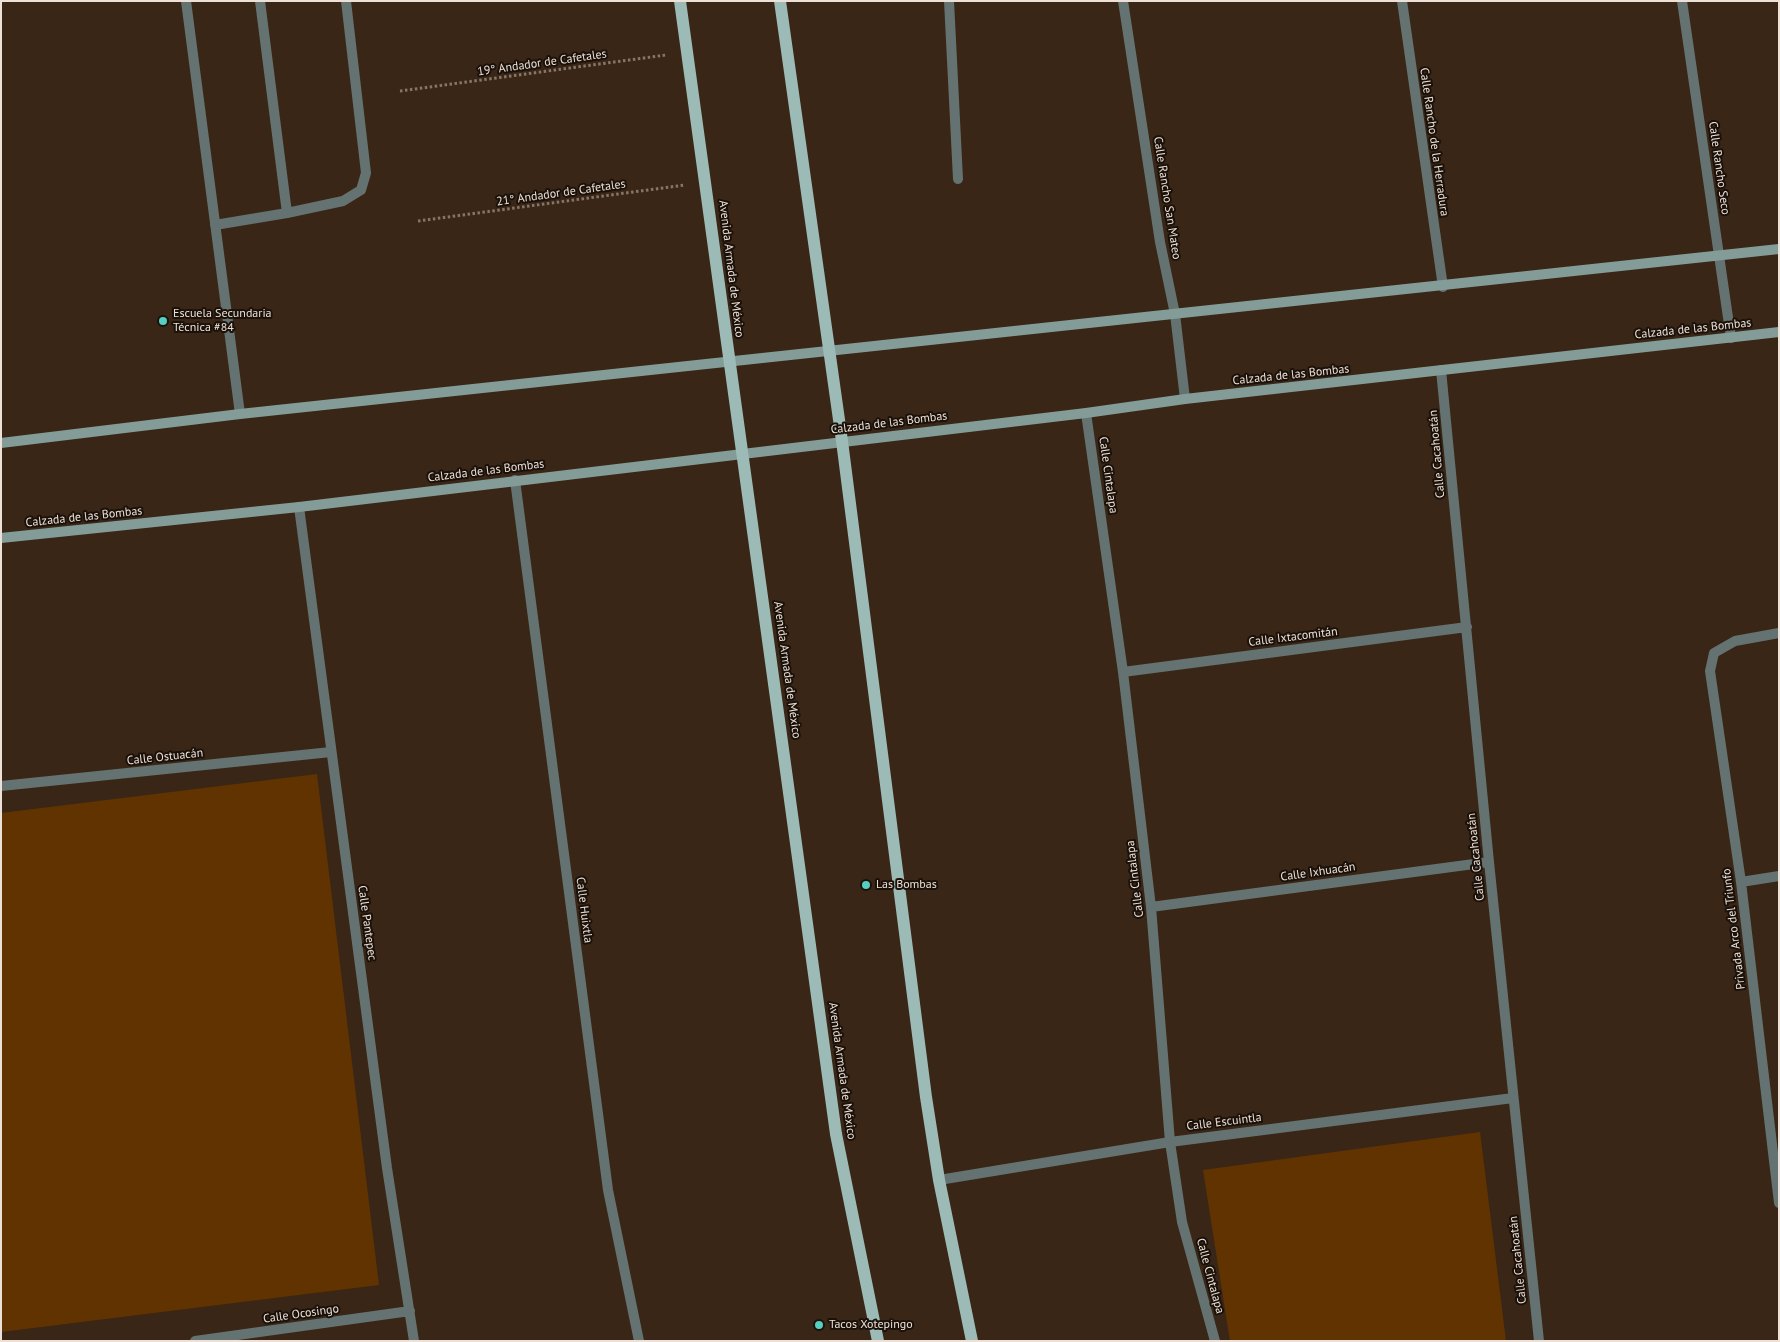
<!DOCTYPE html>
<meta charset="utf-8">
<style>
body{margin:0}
#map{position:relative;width:1780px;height:1342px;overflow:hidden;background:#392616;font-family:"PT Sans",sans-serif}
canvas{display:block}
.frame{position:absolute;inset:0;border:2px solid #ede0d6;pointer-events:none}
</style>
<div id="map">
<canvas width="1780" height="1342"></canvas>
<div class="frame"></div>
</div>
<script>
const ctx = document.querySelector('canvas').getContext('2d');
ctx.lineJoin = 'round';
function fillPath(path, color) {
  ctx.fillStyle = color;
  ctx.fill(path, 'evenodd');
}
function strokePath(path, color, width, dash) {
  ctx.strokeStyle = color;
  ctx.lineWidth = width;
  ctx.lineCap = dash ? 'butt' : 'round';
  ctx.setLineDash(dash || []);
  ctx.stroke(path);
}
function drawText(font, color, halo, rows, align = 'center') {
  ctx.font = font + ' "PT Sans",sans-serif';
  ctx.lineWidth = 4;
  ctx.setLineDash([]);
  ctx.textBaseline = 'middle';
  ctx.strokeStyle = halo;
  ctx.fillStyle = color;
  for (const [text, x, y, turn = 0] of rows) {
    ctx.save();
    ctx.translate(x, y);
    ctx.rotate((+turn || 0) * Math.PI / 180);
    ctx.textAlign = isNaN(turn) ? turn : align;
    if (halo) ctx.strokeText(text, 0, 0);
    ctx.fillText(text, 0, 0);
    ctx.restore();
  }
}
fillPath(new Path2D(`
 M 317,774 L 379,1285 L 1,1332 L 1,813 Z
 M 1480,1132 L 1506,1341 L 1230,1341 L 1203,1170 Z`), '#613300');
strokePath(new Path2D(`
 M 400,91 L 666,55
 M 418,221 L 685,185`), '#867668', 3, [2.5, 2.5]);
strokePath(new Path2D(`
 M 186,1 L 240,414
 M 260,1 L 287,213
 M 949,1 L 958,179
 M 1123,1 L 1160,242 L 1175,314 L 1185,399
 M 1402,1 L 1443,287
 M 1682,1 L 1731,338
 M 215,225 L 287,213 L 343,201 L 361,190 L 366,173 L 346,1
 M 1441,370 L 1489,862 L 1539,1341
 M 1086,413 L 1123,672 L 1151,907 L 1170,1142 L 1182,1222 L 1215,1341
 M 515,480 L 608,1190 L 639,1341
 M 299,507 L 387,1168 L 414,1341
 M 1779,633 L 1735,641 L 1714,653 L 1710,671 L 1741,882 L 1779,1203
 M 1123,672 L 1467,627
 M 1,786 L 331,752
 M 1741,882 L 1779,876
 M 1151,907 L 1489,862
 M 939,1180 L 1170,1142 L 1513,1098
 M 195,1341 L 410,1311`), '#647371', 10);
strokePath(new Path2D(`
 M 1,443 L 240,414 L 1779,249
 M 1,538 L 299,507 L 1086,413 L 1185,399 L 1779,332`), '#849c98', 10);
strokePath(new Path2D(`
 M 680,1 L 836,1134 L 878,1341
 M 780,1 L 842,441 L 926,1097 L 939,1180 L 972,1341`), '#9cbbb7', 12);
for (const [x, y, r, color] of [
 [163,321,5,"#57cec2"],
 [866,885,5,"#57cec2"],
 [819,1325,5,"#57cec2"]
]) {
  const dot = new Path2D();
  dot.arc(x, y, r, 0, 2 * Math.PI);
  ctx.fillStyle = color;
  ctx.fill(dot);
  strokePath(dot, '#1a110a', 2);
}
drawText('12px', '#ede0d6', '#1a110a', [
 ["19° Andador de Cafetales",542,63,-8],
 ["Calle Rancho de la Herradura",1434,142,82],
 ["Calle Rancho Seco",1719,168,82],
 ["21° Andador de Cafetales",561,193,-8],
 ["Calle Rancho San Mateo",1167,198,81],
 ["Avenida Armada de México",731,269,83],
 ["Calzada de las Bombas",1693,329,-6],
 ["Calzada de las Bombas",1291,375,-6],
 ["Calzada de las Bombas",889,423,-7],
 ["Calle Cacahoatán",1437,454,-95],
 ["Calzada de las Bombas",486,471,-7],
 ["Calle Cintalapa",1108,475,82],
 ["Calzada de las Bombas",84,517,-6],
 ["Calle Ixtacomitán",1293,637,-7],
 ["Avenida Armada de México",787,670,82],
 ["Calle Ostuacán",165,757,-6],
 ["Calle Cacahoatán",1476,857,-96],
 ["Calle Ixhuacán",1318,872,-8],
 ["Calle Cintalapa",1135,879,-97],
 ["Calle Huixtla",584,910,83],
 ["Calle Pantepec",367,923,82],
 ["Privada Arco del Triunfo",1734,929,-97],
 ["Avenida Armada de México",842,1071,82],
 ["Calle Escuintla",1224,1122,-7],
 ["Calle Cacahoatán",1518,1260,-96],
 ["Calle Cintalapa",1210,1276,75],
 ["Calle Ocosingo",301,1314,-8]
]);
drawText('12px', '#ede0d6', '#1a110a', [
 ["Escuela Secundaria",173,314],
 ["Técnica #84",173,328],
 ["Las Bombas",876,885],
 ["Tacos Xotepingo",829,1325]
], 'left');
</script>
